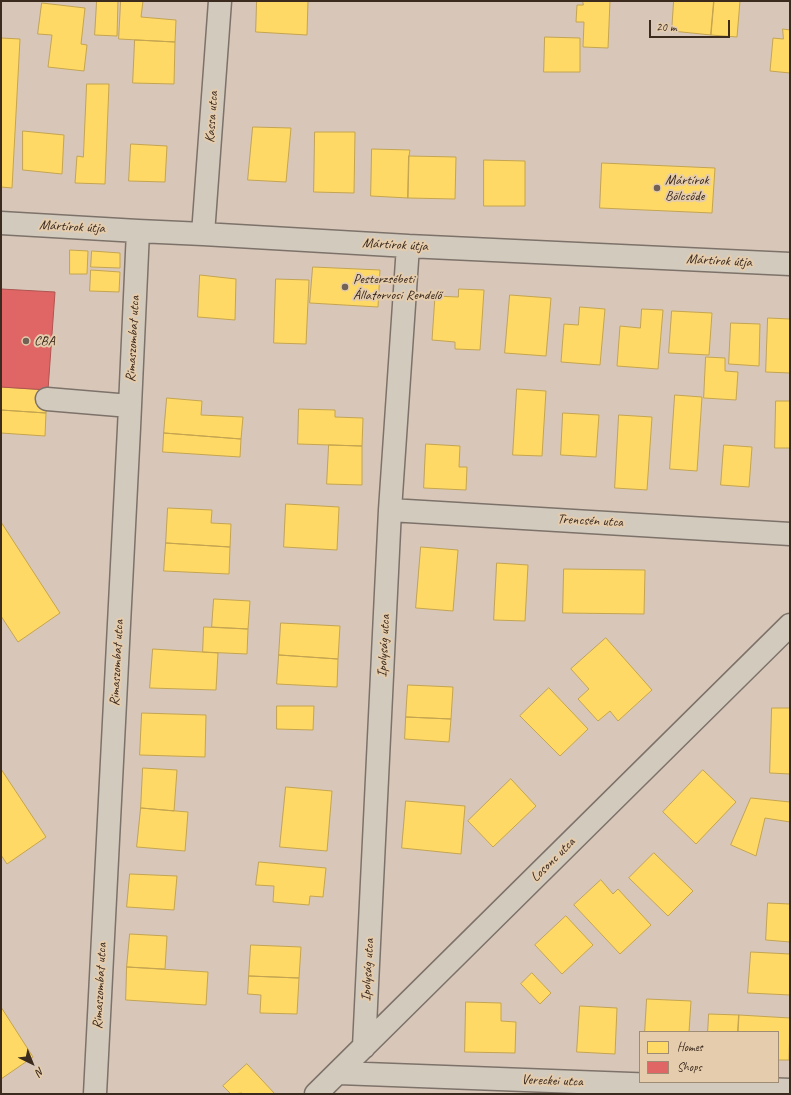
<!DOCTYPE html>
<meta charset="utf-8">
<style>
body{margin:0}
#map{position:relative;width:791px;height:1095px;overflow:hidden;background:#d8c7b9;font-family:Caveat,sans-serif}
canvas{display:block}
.frame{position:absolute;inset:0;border:2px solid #3b2a1e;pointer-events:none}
.legend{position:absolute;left:639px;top:1031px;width:140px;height:52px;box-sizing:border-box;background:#e4ccad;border:1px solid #a08b74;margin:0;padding:5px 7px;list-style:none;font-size:12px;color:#3b2a1e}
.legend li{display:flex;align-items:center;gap:8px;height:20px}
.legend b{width:20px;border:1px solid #a08b74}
.north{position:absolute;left:12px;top:1043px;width:40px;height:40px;-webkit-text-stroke:3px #e4ccad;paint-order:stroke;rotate:137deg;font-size:11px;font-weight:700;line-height:16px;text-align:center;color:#3b2a1e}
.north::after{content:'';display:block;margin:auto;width:14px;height:18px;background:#3b2a1e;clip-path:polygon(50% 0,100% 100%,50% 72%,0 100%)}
.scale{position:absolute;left:649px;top:20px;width:81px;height:18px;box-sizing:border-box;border:2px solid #3b2a1e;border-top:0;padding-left:5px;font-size:12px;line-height:14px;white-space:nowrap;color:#3b2a1e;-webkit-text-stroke:3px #e4ccad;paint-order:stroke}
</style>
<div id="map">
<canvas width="791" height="1095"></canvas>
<div class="frame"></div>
<ul class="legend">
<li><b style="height:11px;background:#ffd966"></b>Homes</li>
<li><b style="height:11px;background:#e06666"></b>Shops</li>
</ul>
<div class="north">N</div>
<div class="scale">20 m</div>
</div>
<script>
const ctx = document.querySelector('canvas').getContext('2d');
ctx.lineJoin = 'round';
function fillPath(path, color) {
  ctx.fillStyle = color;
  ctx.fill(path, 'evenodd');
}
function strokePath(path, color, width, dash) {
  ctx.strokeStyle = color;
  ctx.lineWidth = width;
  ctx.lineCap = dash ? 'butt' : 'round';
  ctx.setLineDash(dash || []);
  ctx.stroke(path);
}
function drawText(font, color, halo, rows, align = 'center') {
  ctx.font = font + ' Caveat,sans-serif';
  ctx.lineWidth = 4;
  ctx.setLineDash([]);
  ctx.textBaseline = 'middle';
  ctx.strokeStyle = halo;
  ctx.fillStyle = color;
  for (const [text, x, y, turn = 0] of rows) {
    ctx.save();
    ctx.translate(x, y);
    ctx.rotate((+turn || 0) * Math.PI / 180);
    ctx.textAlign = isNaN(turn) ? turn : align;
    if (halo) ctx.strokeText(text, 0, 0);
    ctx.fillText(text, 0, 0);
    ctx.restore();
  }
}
const homes = new Path2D(`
 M 97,1 L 118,1 L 117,36 L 95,35 Z
 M 121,1 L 143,1 L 141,17 L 176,20 L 175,42 L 119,39 Z
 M 257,1 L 308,1 L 307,35 L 256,32 Z
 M 583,1 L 610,1 L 608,48 L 583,47 L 584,22 L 576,22 L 577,5 L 583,5 Z
 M 674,1 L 714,1 L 711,35 L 672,31 Z
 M 714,1 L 740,1 L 737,37 L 711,35 Z
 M 42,3 L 85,8 L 81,44 L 87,45 L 84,71 L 48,67 L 52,35 L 38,34 Z
 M 783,29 L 790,30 L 790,73 L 770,71 L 773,38 L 783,39 Z
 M 545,37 L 580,38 L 580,72 L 544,72 Z
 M 1,38 L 20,39 L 12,188 L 1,187 Z
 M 135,40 L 175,42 L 174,84 L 133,83 Z
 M 87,84 L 109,84 L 105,184 L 75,183 L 77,156 L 83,157 Z
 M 253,127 L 291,128 L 286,182 L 248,180 Z
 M 23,131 L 64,135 L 62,174 L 23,170 Z
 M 315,132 L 355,132 L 354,193 L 314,192 Z
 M 131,144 L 167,146 L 165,182 L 129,181 Z
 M 372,149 L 410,150 L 409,156 L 408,198 L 371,196 Z
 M 409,156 L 456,157 L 455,199 L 408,198 Z
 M 484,160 L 525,161 L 525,206 L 484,206 Z
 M 602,163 L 715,168 L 712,213 L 600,208 Z
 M 70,250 L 88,251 L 87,274 L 70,274 Z
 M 92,251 L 120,253 L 120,268 L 91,267 Z
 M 313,267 L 380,270 L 378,307 L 310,303 Z
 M 91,270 L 120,272 L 119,292 L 90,291 Z
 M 200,275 L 236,279 L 235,320 L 198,317 Z
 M 276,279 L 309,280 L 306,344 L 274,343 Z
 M 459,289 L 484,290 L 480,350 L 455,349 L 455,342 L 432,340 L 435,296 L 458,297 Z
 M 510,295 L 551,298 L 546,356 L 505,353 Z
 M 580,307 L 605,309 L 600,365 L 561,362 L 564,324 L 578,325 Z
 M 642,309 L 663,310 L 658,369 L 617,366 L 620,326 L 640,328 Z
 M 672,311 L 712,313 L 709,355 L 669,353 Z
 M 768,318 L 790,319 L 790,373 L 766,372 Z
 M 731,323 L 760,324 L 759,366 L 729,364 Z
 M 706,357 L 725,358 L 725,371 L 738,372 L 736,400 L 704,398 Z
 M 1,387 L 48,390 L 46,413 L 1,410 Z
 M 517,389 L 546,391 L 542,456 L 513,455 Z
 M 675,395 L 702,397 L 697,471 L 670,469 Z
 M 167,398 L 202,401 L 201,415 L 243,417 L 241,439 L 164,433 Z
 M 776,401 L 790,401 L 790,448 L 775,448 Z
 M 299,409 L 335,410 L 335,417 L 363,418 L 362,446 L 298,444 Z
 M 1,410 L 46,413 L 45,436 L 1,433 Z
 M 563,413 L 599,415 L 596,457 L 561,455 Z
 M 619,415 L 652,417 L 647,490 L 615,488 Z
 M 164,433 L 241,439 L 240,457 L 163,452 Z
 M 426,444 L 460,446 L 459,467 L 467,467 L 466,490 L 424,488 Z
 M 329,445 L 362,446 L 362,485 L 327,484 Z
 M 724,445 L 752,447 L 749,487 L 721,485 Z
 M 286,504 L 339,507 L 337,550 L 284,547 Z
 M 168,508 L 212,510 L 211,523 L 231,524 L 230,547 L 166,543 Z
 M 1,522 L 60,613 L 18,642 L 1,616 Z
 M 166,543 L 230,547 L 229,574 L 164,571 Z
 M 421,547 L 458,550 L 453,611 L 416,608 Z
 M 497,563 L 528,565 L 525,621 L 494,620 Z
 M 564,569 L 645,570 L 644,614 L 563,613 Z
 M 214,599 L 250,601 L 248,629 L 212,627 Z
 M 281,623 L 340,626 L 338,659 L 279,655 Z
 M 204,627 L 248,629 L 247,654 L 203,652 Z
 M 606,638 L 652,690 L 618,721 L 610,711 L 598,721 L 578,699 L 589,689 L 571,669 Z
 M 153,649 L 218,653 L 216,690 L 150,688 Z
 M 279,655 L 338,659 L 337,687 L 277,684 Z
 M 408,685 L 453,687 L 451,719 L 406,717 Z
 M 549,688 L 588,729 L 560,756 L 520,716 Z
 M 277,706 L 314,706 L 313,730 L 277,729 Z
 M 772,708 L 790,708 L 790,774 L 770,773 Z
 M 142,713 L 206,715 L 205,757 L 140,755 Z
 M 406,717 L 451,719 L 449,742 L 405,739 Z
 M 143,768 L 177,770 L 174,811 L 141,808 Z
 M 1,769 L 46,837 L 7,864 L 1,855 Z
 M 703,770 L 736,802 L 696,844 L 663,812 Z
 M 511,779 L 536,806 L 493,847 L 468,821 Z
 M 286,787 L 332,791 L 327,851 L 280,847 Z
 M 751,798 L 790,802 L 790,822 L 765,818 L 756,856 L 731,845 Z
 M 406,801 L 465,806 L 461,854 L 402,848 Z
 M 141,808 L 188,812 L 185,851 L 137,847 Z
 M 654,853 L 693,891 L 668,916 L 629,878 Z
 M 259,862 L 326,868 L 323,897 L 310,896 L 309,905 L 273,902 L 274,886 L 256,885 Z
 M 130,874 L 177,876 L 174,910 L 127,907 Z
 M 601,880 L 613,894 L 618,889 L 651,925 L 620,954 L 574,905 Z
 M 768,903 L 790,904 L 790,942 L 766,940 Z
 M 566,916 L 593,945 L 562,974 L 535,945 Z
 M 130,934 L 167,936 L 165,969 L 127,967 Z
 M 251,945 L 301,947 L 299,978 L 249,976 Z
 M 751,952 L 790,954 L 790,995 L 748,993 Z
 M 127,967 L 208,972 L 206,1005 L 126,1000 Z
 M 532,973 L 551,993 L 540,1004 L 521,984 Z
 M 249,976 L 299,978 L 297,1014 L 260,1013 L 261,995 L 248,994 Z
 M 647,999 L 691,1001 L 689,1032 L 645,1032 Z
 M 466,1002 L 501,1003 L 501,1021 L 516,1022 L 515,1053 L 465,1052 Z
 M 580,1006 L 617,1008 L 615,1054 L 577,1052 Z
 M 1,1007 L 33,1057 L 1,1079 Z
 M 709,1014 L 739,1015 L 738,1032 L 708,1032 Z
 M 739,1015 L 790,1018 L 789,1060 L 778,1060 L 778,1032 L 738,1032 Z
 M 247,1064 L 275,1094 L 242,1094 L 242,1093 L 231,1094 L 223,1086 Z`);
fillPath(homes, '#ffd966');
strokePath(homes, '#c4a450', 1);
const shops = new Path2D(`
 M 1,289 L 55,292 L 48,390 L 1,387 Z`);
fillPath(shops, '#e06666');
strokePath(shops, '#ae5450', 1);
const minor = new Path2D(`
 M 1,223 L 138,231 L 203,234 L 408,246 L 790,264
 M 203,234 L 220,1
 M 47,399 L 130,406
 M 390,510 L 790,534
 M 364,1047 L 390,510 L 408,246
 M 339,1073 L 790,1090
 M 95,1094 L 129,428 L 138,231
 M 316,1094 L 790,625`);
strokePath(minor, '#7d7269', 25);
strokePath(minor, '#d3cabe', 22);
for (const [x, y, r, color] of [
 [657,188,4,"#726154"],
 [345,287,4,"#726154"],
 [26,341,4,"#726154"]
]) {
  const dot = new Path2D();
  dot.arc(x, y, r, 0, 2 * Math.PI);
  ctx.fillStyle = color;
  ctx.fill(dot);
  strokePath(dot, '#e4ccad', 1.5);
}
drawText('14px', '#3b2a1e', '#e4ccad', [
 ["Kassa utca",212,117,-86],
 ["Mártírok útja",72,227,3],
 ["Mártírok útja",395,245,3],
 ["Mártírok útja",719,261,3],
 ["Rimaszombat utca",133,339,-87],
 ["Trencsén utca",590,521,3],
 ["Ipolyság utca",384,646,-87],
 ["Rimaszombat utca",117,663,-87],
 ["Losonc utca",553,860,-45],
 ["Ipolyság utca",368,970,-87],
 ["Rimaszombat utca",100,986,-87],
 ["Vereckei utca",552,1081,2]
]);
drawText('14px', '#3b2a1e', '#e4ccad', [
 ["Mártírok",665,180],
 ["Bölcsőde",665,196],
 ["Pesterzsébeti",353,279],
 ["Állatorvosi Rendelő",353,295],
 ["CBA",34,341]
], 'left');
</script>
